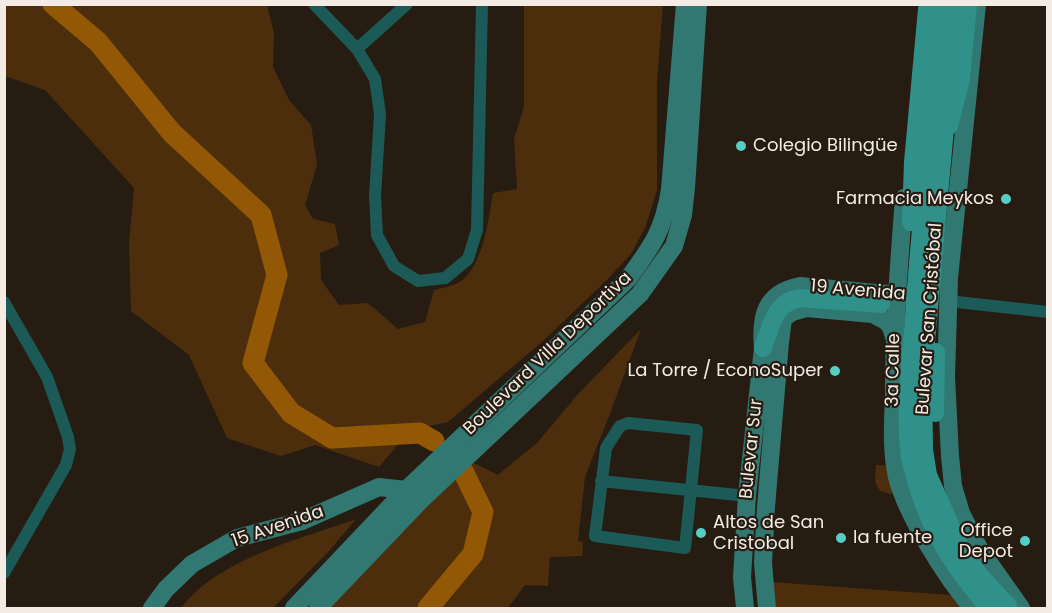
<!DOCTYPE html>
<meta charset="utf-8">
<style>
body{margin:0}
#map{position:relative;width:1052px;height:613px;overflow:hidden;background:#271c12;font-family:Poppins,sans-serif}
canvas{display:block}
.frame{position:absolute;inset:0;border:6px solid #f3ebe4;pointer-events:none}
</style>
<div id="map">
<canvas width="1052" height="613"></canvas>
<div class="frame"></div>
</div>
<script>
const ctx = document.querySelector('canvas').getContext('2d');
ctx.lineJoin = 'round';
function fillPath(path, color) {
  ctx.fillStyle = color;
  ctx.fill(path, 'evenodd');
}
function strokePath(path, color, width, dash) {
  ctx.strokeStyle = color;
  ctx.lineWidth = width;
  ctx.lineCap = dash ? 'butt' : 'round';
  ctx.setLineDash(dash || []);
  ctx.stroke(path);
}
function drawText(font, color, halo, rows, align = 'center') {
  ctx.font = font + ' Poppins,sans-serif';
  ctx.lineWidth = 4.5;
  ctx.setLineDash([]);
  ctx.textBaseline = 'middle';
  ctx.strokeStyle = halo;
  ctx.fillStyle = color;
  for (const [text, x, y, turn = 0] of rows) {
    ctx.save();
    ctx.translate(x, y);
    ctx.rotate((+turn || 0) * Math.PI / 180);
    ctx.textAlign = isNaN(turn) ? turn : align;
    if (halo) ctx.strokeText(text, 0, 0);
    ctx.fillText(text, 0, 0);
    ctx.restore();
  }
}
fillPath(new Path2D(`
 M 5,4 L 267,5 L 274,33 L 273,67 L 289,100 L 311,125 L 317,165 L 305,205 L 313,219 L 335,224 L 339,245 L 320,253 L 321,280 L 339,305 L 368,303 L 398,329 L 425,322 L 434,290 C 442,288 455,286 461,281 C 483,266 489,217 493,193 L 517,189 L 514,139 L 524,107 L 524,5 L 663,5 L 657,79 L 657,190 L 645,228 L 631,254 L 607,280 L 543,341 L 448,422 L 410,430 L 379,467 L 315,445 L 281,456 L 227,438 L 189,355 L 131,311 L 129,243 L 134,188 L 45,90 L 5,76 Z
 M 641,329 L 611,411 L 585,477 L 578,541 L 583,542 L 582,556 L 550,557 L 548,586 L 525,585 L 508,608 L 329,608 L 441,490 L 474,463 L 498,475 L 537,443 L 579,393 Z
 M 876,465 L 892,466 L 897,491 L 891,494 L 880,491 L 875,482 Z
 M 356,519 L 329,551 L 273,608 L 181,608 C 218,559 300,539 356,519 Z
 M 771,582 L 950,595 L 960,608 L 776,608 Z`), '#4c2e0d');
strokePath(new Path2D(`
 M 53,4 L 98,42 L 172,133 L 261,215 L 277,275 L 253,363 L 291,413 L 332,438 L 420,433 L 434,441
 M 428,608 L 473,554 L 483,512 L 463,471`), '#935805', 21);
strokePath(new Path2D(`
 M 314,4 L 357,49 L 375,79 L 380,114 L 375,196 L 377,235 L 394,266 L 418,281 L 445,278 L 468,259 L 477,230 L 482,4
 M 357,49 L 407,4
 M 948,301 L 1048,312
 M 4,302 L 47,377 L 68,437 L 70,449 L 66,465 L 4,573
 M 628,423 L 697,430 L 685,548 L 595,536 L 606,448 L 620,426 Z
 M 601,481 L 747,496`), '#1c5a57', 12);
strokePath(new Path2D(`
 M 977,4 L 949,278 L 946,377 L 950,456 L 953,486 L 961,513 L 980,550 L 1021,608
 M 904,198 C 899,263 894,329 894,395 C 893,422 891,450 897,477 C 907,516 946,577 972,608
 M 152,608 L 166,589 L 192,564 L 237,538 L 302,521 L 379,487 L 406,490 L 411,494
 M 294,608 L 406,490 L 628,279 C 652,246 663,232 670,190 L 685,4
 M 318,608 L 420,501 L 640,294 L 674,246 L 683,215 L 686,188 L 698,4
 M 745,608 L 742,577 L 747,496 L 763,348 C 760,316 765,293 800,286 L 909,296
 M 767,608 L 763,563 L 766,507 L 780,342 L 783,319 L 792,312 L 806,308 L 873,314 L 886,321 L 891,327 L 894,337`), '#317873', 18);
strokePath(new Path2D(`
 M 949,126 L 961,79 L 968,4
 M 763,348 C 771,327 774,302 800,298 L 881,304`), '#30918b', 18);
strokePath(new Path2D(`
 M 942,4 C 933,109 921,212 914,317 C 911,359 903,421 911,462 C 925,522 949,562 989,608
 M 956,4 L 923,376 L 924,450 L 928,475 L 959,545 L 979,575 L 1008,606
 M 911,222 L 913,162 L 927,9
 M 935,413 L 936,352`), '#30918b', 18);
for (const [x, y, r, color] of [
 [741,146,6,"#55cec6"],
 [1006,199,6,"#55cec6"],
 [835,371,6,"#55cec6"],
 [701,533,6,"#55cec6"],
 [841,538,6,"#55cec6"],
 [1025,541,6,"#55cec6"]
]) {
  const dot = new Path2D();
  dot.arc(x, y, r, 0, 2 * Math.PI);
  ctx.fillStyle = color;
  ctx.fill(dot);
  strokePath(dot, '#271c12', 2);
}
drawText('18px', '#f3ebe4', '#271c12', [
 ["Colegio Bilingüe",753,146],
 ["Farmacia Meykos",994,199,"right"],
 ["La Torre / EconoSuper",823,371,"right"],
 ["Altos de San",713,523],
 ["Cristobal",713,544],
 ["Office",1013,531,"right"],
 ["Depot",1013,552,"right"],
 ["la fuente",853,538]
], 'left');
drawText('18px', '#f3ebe4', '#271c12', [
 ["19 Avenida",858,291,5],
 ["Bulevar San Cristóbal",930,319,-86],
 ["Boulevard Villa Deportiva",548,354,-44],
 ["3a Calle",894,370,-89],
 ["Bulevar Sur",752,449,-84],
 ["15 Avenida",278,527,-19]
]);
</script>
